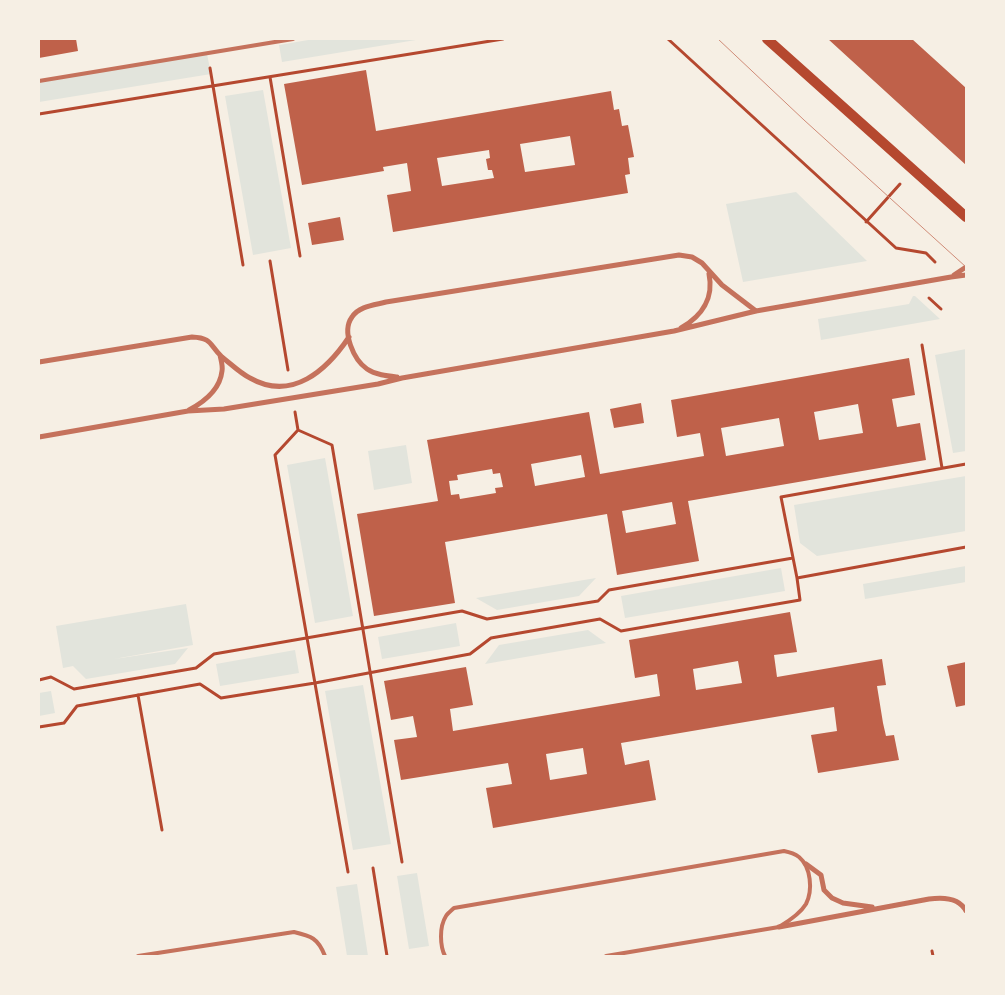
<!DOCTYPE html>
<style>
body{margin:0}
#map{position:relative;width:1005px;height:995px;overflow:hidden;background:#f6efe4;font-family:Roboto,sans-serif}
canvas{display:block}
.frame{position:absolute;inset:0;border:40px solid #f6efe4;pointer-events:none}
</style>
<div id="map">
<canvas width="1005" height="995"></canvas>
<div class="frame"></div>
</div>
<script>
const ctx = document.querySelector('canvas').getContext('2d');
ctx.lineJoin = 'round';
function fillPath(path, color) {
  ctx.fillStyle = color;
  ctx.fill(path, 'evenodd');
}
function strokePath(path, color, width, dash) {
  ctx.strokeStyle = color;
  ctx.lineWidth = width;
  ctx.lineCap = dash ? 'butt' : 'round';
  ctx.setLineDash(dash || []);
  ctx.stroke(path);
}
fillPath(new Path2D(`
 M 314,39 L 422,39 L 282,62 L 279,45 Z
 M 207,54 L 211,74 L 39,102 L 39,81 Z
 M 263,90 L 291,248 L 253,255 L 225,96 Z
 M 796,192 L 867,261 L 743,282 L 726,204 Z
 M 913,296 L 915,296 L 940,319 L 821,340 L 818,319 L 909,304 Z
 M 966,349 L 966,451 L 953,453 L 935,355 Z
 M 406,445 L 412,483 L 374,490 L 368,451 Z
 M 325,458 L 353,616 L 315,623 L 287,465 Z
 M 966,476 L 966,531 L 817,556 L 800,543 L 794,505 Z
 M 966,566 L 966,582 L 865,599 L 863,584 Z
 M 781,568 L 785,591 L 625,618 L 621,596 Z
 M 596,578 L 579,596 L 497,610 L 476,598 Z
 M 186,604 L 193,645 L 114,659 L 188,648 L 175,664 L 86,679 L 73,666 L 63,668 L 56,626 Z
 M 456,623 L 460,646 L 382,659 L 378,637 Z
 M 588,630 L 606,643 L 485,664 L 499,645 Z
 M 295,650 L 299,673 L 220,686 L 216,664 Z
 M 363,685 L 391,844 L 353,850 L 325,691 Z
 M 51,691 L 55,713 L 39,716 L 39,693 Z
 M 417,873 L 429,946 L 409,949 L 397,876 Z
 M 357,884 L 368,956 L 347,956 L 336,887 Z`), '#e2e4dc');
fillPath(new Path2D(`
 M 39,39 L 76,39 L 78,51 L 39,58 Z
 M 828,39 L 912,39 L 966,88 L 966,165 Z
 M 366,70 L 376,131 L 611,91 L 614,110 L 619,109 L 622,126 L 628,125 L 634,157 L 628,158 L 630,174 L 625,175 L 628,193 L 393,232 L 387,195 L 411,191 L 407,163 L 383,167 L 384,171 L 302,185 L 284,84 ZM 570,136 L 575,165 L 525,172 L 520,144 ZM 489,150 L 490,158 L 486,159 L 488,170 L 492,170 L 494,178 L 442,186 L 437,158 Z
 M 340,217 L 344,240 L 312,245 L 308,223 Z
 M 909,358 L 915,395 L 892,399 L 897,427 L 920,423 L 926,460 L 688,501 L 699,561 L 617,575 L 607,514 L 445,542 L 455,603 L 374,616 L 357,514 L 438,501 L 427,440 L 589,412 L 600,474 L 704,456 L 700,433 L 677,437 L 671,400 ZM 858,404 L 863,433 L 819,440 L 814,412 ZM 779,418 L 784,446 L 726,456 L 721,428 ZM 581,455 L 585,477 L 535,486 L 531,464 ZM 492,469 L 493,474 L 500,473 L 503,487 L 495,488 L 496,493 L 460,499 L 459,494 L 451,495 L 449,481 L 458,480 L 457,475 ZM 672,502 L 676,524 L 626,533 L 622,511 Z
 M 641,403 L 644,423 L 614,428 L 610,409 Z
 M 790,612 L 797,652 L 774,655 L 777,677 L 882,659 L 886,685 L 877,686 L 883,723 L 886,736 L 894,735 L 899,760 L 818,773 L 811,735 L 837,731 L 834,707 L 621,743 L 625,765 L 649,760 L 656,800 L 493,828 L 486,788 L 512,784 L 508,763 L 401,780 L 394,740 L 417,737 L 413,716 L 391,720 L 384,681 L 466,667 L 473,705 L 450,709 L 453,731 L 660,696 L 657,674 L 635,678 L 629,640 ZM 738,661 L 742,683 L 696,690 L 693,669 ZM 583,748 L 587,774 L 550,780 L 546,754 Z
 M 966,662 L 966,705 L 956,707 L 947,666 Z`), '#bf614a');
strokePath(new Path2D(`
 M 668,39 L 896,248 L 926,253 L 935,262
 M 210,68 L 243,265
 M 270,77 L 300,256
 M 39,114 L 503,39
 M 866,222 L 900,184
 M 270,261 L 288,370
 M 929,298 L 941,309
 M 922,345 L 942,468
 M 295,412 L 298,430 L 275,455 L 348,872
 M 298,430 L 332,445 L 402,862
 M 797,578 L 781,497 L 966,464
 M 39,680 L 51,677 L 74,689 L 196,668 L 214,654 L 462,611 L 487,619 L 598,601 L 609,590 L 793,558
 M 138,695 L 162,830
 M 39,727 L 64,723 L 77,706 L 200,684 L 221,698 L 315,683 L 470,654 L 491,638 L 600,619 L 621,631 L 800,600 L 797,578 L 966,547
 M 373,868 L 387,956
 M 932,951 L 933,956`), '#b5482f', 3);
strokePath(new Path2D(`
 M 39,81 L 293,39
 M 138,956 L 294,932 C 311,936 318,938 325,956
 M 445,956 C 440,946 439,927 446,916 C 448,913 452,910 454,908 L 784,851 C 789,852 795,854 799,857 C 811,867 813,890 806,904 C 800,914 789,921 779,927 L 606,956`), '#c5725c', 4);
strokePath(new Path2D(`
 M 954,275 L 966,267
 M 681,328 C 702,316 714,298 709,274
 M 39,362 L 192,337 C 213,338 209,345 222,357 C 231,364 240,373 250,378 C 292,402 327,370 349,337
 M 397,377 C 387,376 376,375 367,369 C 354,360 341,332 352,317 C 359,306 375,305 386,302 L 679,255 L 692,257 L 702,263 L 722,285 L 756,311
 M 189,410 C 204,402 220,390 222,371 C 223,366 221,360 220,355
 M 39,437 L 188,411 L 224,409 L 378,384 L 402,378 L 674,331 L 756,311 L 951,277 L 966,275
 M 806,864 L 821,875 L 824,890 L 832,898 L 843,903 L 872,907
 M 779,927 L 929,899 C 943,897 959,897 966,911`), '#c5725c', 5);
strokePath(new Path2D(`
 M 767,39 L 966,217`), '#b5482f', 10);
strokePath(new Path2D(`
 M 718,39 L 804,120 L 966,267`), '#cf8b77', 1);
</script>
